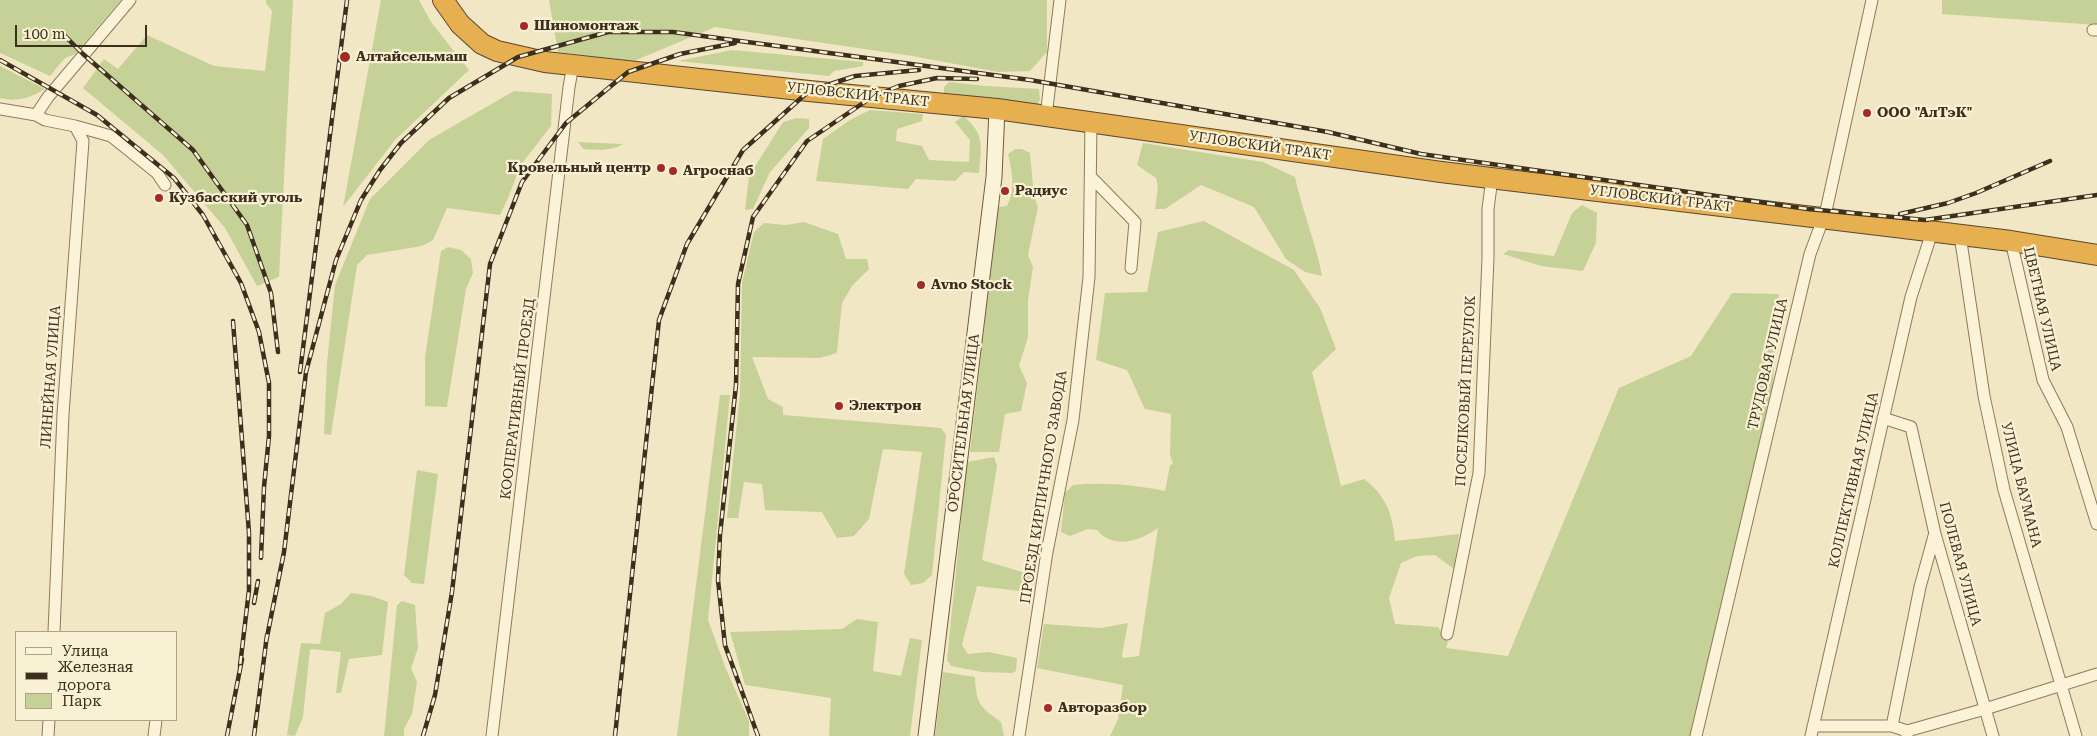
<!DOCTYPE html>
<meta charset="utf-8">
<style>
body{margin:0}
#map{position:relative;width:2097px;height:736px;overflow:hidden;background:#f1e7c4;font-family:"Roboto Serif",serif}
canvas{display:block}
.legend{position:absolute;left:15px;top:631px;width:162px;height:90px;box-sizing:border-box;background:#f8f1d4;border:1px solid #ada38b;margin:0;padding:6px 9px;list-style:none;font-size:15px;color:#3d2f1e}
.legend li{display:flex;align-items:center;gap:10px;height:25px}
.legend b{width:25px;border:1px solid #ada38b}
.scale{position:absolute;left:15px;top:25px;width:132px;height:22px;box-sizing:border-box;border:2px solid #3d2f1e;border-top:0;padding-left:6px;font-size:15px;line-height:18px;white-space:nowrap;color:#3d2f1e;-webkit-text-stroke:4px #f8f1d4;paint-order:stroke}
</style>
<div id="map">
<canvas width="2097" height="736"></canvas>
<ul class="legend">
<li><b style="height:6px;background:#fbf3d8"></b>Улица</li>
<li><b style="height:6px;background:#3d2f1e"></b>Железная дорога</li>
<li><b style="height:14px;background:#c6d197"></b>Парк</li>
</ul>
<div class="scale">100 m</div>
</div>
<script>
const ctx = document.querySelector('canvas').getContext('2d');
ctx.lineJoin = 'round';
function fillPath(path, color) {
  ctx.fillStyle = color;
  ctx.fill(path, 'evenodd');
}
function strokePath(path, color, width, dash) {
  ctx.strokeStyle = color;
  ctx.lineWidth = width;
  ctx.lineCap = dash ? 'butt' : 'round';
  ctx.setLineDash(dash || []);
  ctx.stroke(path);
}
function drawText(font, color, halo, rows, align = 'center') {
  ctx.font = font + ' "Roboto Serif",serif';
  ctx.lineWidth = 4.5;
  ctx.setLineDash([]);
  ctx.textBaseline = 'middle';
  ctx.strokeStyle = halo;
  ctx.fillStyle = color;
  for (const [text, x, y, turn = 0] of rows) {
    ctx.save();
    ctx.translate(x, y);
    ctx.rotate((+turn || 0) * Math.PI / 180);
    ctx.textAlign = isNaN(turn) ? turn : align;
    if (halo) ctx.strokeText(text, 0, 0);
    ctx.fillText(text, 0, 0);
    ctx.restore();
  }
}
fillPath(new Path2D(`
 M 0,0 L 121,0 L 75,54 L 65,58 L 50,76 L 0,53 Z
 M 266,0 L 293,0 L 279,277 L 257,286 L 225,228 L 163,155 L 83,88 L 104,59 L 118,69 L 147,35 L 214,66 L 265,71 L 272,11 L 266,3 Z
 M 381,0 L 419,0 L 431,22 L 469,70 L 395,140 L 343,207 Z
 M 549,0 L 1047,0 L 1047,52 L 1030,71 L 998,72 L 912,56 L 715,27 L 634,61 L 558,52 Z
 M 1942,0 L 2097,0 L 2097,25 L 1942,14 Z
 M 732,50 L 863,62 L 863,66 L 834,71 L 829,76 L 678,61 Z
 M 0,66 L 45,89 C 30,98 18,102 0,98 Z
 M 949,82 L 985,86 L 1039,89 L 1040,100 L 1034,111 L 976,97 L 944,93 L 944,87 Z
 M 514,91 L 552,94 L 551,126 L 520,166 L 509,196 L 500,215 L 447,208 L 433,240 L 422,246 L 367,255 L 357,265 L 331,435 L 324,434 L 327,363 L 335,285 L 370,199 L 429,140 Z
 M 870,110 L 923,114 L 922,121 L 897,129 L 896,141 L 922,146 L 929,160 L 969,162 L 970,140 L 955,122 L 963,116 C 986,134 981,148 979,173 L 964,172 L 955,181 L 916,179 L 908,189 L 816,181 L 823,139 L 850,120 Z
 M 797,118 L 809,119 L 809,128 L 770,172 L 753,209 L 745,210 L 749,176 L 783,122 Z
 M 578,142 L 623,144 C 613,151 596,150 583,149 Z
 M 1143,143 L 1263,162 L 1295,177 C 1302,211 1316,242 1322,276 L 1305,272 L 1286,259 L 1254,207 L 1201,185 L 1165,209 L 1155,209 L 1158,187 L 1156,178 L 1137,165 Z
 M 1015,149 L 1022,149 L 1030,153 L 1034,196 L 1038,207 L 1028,255 L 1033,267 L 1028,300 L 1028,337 L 1019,366 L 1027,383 L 1021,411 L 1005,414 L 999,452 L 970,452 L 998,207 L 1007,206 C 1016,189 1012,172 1008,154 Z
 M 1582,205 L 1597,213 L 1596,243 L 1583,271 L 1541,266 L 1503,254 L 1509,250 L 1554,256 L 1572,213 Z
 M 1204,221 L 1294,270 L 1320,308 L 1336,349 L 1312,372 L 1341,486 L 1364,479 C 1387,497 1392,513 1395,541 L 1459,534 L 1454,569 L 1435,555 L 1417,556 L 1401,563 L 1389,598 L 1395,624 L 1438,627 L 1448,642 L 1446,648 L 1508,656 L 1619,388 L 1691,356 L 1732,293 L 1779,294 L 1770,423 L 1691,736 L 1110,736 L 1118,719 L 1123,685 L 1037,668 L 1044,624 L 1101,628 L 1128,623 L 1122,655 L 1123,658 L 1139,656 L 1158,528 C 1140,541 1114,550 1097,530 L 1088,529 L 1070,536 L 1061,532 L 1065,493 L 1073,485 C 1104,482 1135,485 1165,491 L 1170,465 L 1173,464 L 1170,455 L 1171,414 L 1145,409 L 1127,370 L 1096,360 L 1105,293 L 1147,292 L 1158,232 Z
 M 804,222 L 838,234 L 846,259 L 867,259 L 869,269 L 852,286 L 842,303 L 837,353 L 820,358 L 752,357 L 768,399 L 783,407 L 783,415 L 941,428 L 946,435 L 932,575 L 923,583 L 911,585 L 904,574 L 922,452 L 883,449 L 869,519 L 854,536 L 837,538 L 822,512 L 765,510 L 762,484 L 744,482 L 738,518 L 727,518 L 740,393 L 742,283 L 754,232 L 764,223 L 786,225 Z
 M 448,247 L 461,250 L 471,259 L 473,273 L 466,289 L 447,407 L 425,406 L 425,357 L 441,251 Z
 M 720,395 L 730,395 L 708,620 L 726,669 L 749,721 L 749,736 L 677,736 Z
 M 994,457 L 997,466 L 982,560 L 1032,575 L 1028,592 L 977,586 L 962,645 L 968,654 L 989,652 L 1017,658 L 1016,671 L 1012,673 L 982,672 L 951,666 L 947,660 L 967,462 Z
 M 417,470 L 438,474 L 424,584 L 412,583 L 404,575 Z
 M 351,593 L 372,596 L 388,602 L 382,655 L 349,659 L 341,693 L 336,693 L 341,652 L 310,649 L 303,717 L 295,736 L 287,735 L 301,643 L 320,644 L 325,613 L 341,604 Z
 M 402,601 L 415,605 L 418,648 L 411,668 L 417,682 L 412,714 L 404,729 L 404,736 L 384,736 L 397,605 Z
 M 857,619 L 878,622 L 873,671 L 901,676 L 910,638 L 922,640 L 910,736 L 829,736 L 831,698 L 745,685 L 730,632 L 842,629 Z
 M 943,672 L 975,677 C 976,704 980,707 1001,722 L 1004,736 L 935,736 Z`), '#c6d197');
const street = new Path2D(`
 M 2093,30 L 2097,30
 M 0,109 L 36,115 L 45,120 L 75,126 L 111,136 L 157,173 L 165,185
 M 36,115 L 48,97 L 130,0
 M 1046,116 L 1060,0
 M 1091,177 L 1135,222 L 1131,268
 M 1960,235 L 1984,396 L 2004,490 L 2076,736
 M 2011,241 L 2043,380 L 2067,427 L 2097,524
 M 1883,418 L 1911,427 L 1935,534 L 1993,736
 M 54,632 L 63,414 L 83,141 L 75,126
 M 1447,634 L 1479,473 L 1488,258 L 1488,209 L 1492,178
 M 1813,726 L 1892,726
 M 1907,731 L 1985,709 L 2097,674
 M 48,736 L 49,720
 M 154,736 L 156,720
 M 492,736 L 569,87 L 573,65
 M 1019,736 L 1047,552 L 1073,420 L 1089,277 L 1091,122
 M 1696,736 L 1810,254 L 1826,211 L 1872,0
 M 1811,736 L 1911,297 L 1932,232
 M 1907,736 L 1907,731 L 1892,726 L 1920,587 L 1934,536`);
const secondary = new Path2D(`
 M 926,736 L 994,177 L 997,109`);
const highway = new Path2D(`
 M 443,0 L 460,24 L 482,44 L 497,51 L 545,62 L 809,91 L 997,109 L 1441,172 L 2011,241 L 2097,255`);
strokePath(street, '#8e7959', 13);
strokePath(secondary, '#705a3c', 17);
strokePath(highway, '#5c462d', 22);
strokePath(street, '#fbf3d8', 11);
strokePath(secondary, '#fbf3d8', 15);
strokePath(highway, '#e6af4f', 20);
const rail = new Path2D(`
 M 64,35 L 83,54 L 193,150 L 247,225 L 271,293 L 278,352
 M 0,60 L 97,115 L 174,178 L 203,215 L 241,283 L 259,332 L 269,383 L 269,436 L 264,487 L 261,558
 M 1900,214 L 1948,203 L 1976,193 L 2050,161
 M 233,321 L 249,533 L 249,590 L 240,666
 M 300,372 L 347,0
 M 254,603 L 258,581
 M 266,642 L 284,552 L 306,372 L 336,260 L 361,200 L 380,170 L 401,143 L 449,98 L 518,57 L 608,32 L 673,32 L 1030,80 L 1328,132 L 1421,154 L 1808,209 L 1925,220 L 2097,195
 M 227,736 L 242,659
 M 254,736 L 267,635
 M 423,736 L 435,695 L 452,592 L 490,264 L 522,182 L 566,123 L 628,72 L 680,54 L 735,43
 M 615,736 L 659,320 L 687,244 L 743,150 L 809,91 L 855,76 L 919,70
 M 758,736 L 725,645 L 718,580 L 720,535 L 736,385 L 738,284 L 753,217 L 807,141 L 872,97 L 899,86 L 937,78 L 977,79`);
strokePath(rail, '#3d2f1e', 4.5);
strokePath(rail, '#f8f1d4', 2.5, [8]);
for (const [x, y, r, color] of [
 [524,26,5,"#a22c24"],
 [345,57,6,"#a22c24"],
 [1867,113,5,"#a22c24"],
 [661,168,5,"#a22c24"],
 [673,171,5,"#a22c24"],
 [1005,191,5,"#a22c24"],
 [159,198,5,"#a22c24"],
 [921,285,5,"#a22c24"],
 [839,406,5,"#a22c24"],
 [1048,708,5,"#a22c24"]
]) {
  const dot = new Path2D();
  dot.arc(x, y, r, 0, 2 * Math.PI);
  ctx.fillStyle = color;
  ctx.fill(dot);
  strokePath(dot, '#f8f1d4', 2);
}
drawText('bold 14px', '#3d2f1e', '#f8f1d4', [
 ["Шиномонтаж",534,26],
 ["Алтайсельмаш",356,57],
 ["ООО \"АлТэК\"",1877,113],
 ["Кровельный центр",651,168,"right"],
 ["Агроснаб",683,171],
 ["Радиус",1015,191],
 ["Кузбасский уголь",169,198],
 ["Avno Stoсk",931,285],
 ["Электрон",849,406],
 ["Авторазбор",1058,708]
], 'left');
drawText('14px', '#3d2f1e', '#f8f1d4', [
 ["УГЛОВСКИЙ ТРАКТ",858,95,6],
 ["УГЛОВСКИЙ ТРАКТ",1260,146,8],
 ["УГЛОВСКИЙ ТРАКТ",1661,199,7],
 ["ЦВЕТНАЯ УЛИЦА",2042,309,77],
 ["ТРУДОВАЯ УЛИЦА",1768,364,-77],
 ["ЛИНЕЙНАЯ УЛИЦА",51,377,-86],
 ["ПОСЕЛКОВЫЙ ПЕРЕУЛОК",1466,391,-87],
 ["КООПЕРАТИВНЫЙ ПРОЕЗД",518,399,-83],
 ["ОРОСИТЕЛЬНАЯ УЛИЦА",964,423,-83],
 ["КОЛЛЕКТИВНАЯ УЛИЦА",1854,480,-77],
 ["УЛИЦА БАУМАНА",2021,485,76],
 ["ПРОЕЗД КИРПИЧНОГО ЗАВОДА",1044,487,-81],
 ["ПОЛЕВАЯ УЛИЦА",1960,564,75]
]);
</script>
